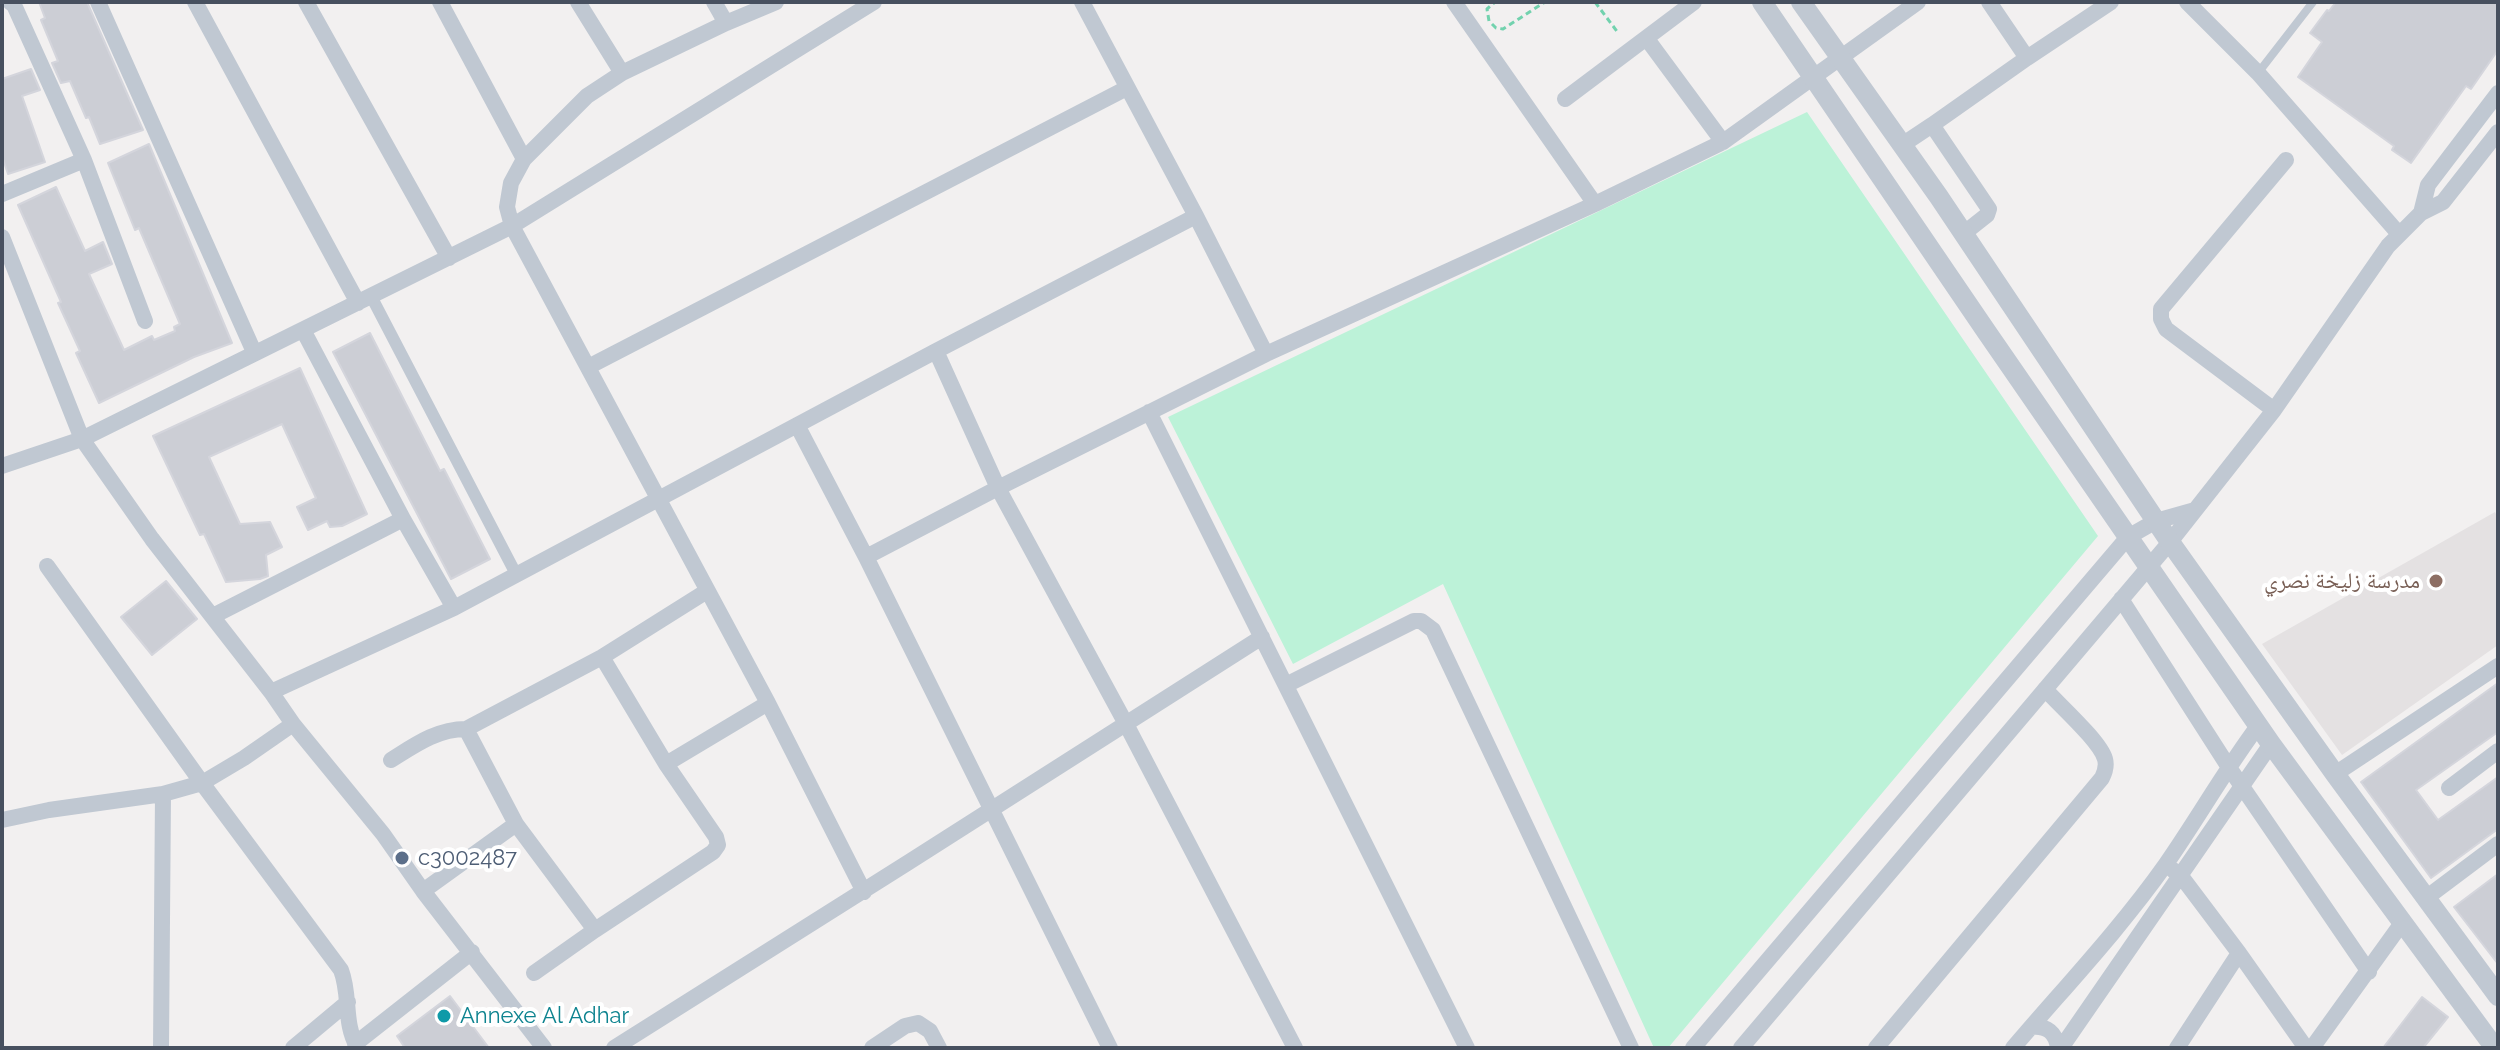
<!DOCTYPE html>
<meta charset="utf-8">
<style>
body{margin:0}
#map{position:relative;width:2500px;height:1050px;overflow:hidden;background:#f2f0f0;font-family:Raleway,sans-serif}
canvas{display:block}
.frame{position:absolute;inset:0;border:4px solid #47505f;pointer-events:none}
</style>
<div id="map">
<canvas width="2500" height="1050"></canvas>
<div class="frame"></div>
</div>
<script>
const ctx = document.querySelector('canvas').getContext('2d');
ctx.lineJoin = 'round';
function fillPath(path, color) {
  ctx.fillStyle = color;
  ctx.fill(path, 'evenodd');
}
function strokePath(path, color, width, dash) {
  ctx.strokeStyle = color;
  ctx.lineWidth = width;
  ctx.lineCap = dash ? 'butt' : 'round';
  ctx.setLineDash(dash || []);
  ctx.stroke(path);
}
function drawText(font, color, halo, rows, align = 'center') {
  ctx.font = font + ' Raleway,"Noto Naskh Arabic",sans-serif';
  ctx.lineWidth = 8;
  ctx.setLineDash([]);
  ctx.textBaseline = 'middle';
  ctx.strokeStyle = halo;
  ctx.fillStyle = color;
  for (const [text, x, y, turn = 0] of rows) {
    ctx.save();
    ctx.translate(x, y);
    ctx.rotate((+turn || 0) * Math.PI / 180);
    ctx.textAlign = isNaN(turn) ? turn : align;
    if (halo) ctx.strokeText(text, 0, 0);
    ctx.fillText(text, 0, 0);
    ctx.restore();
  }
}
fillPath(new Path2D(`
 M 2495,512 L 2498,518 L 2498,645 L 2342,755 L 2262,644 Z`), '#e4e1e2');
fillPath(new Path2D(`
 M 1807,112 L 2098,536 L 1668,1048 L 1654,1048 L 1443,584 L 1293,664 L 1168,417 Z`), '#bcf2d8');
const building = new Path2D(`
 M 39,2 L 87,2 L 143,130 L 100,144 L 89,117 L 86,118 L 70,81 L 61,83 L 52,63 L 58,61 L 41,20 L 45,18 Z
 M 2336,2 L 2498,2 L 2498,50 L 2471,89 L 2466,86 L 2411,163 L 2392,150 L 2394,146 L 2298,77 L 2322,42 L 2310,33 L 2327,10 L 2329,11 Z
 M 31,69 L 40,90 L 22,96 L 45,162 L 8,174 L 2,156 L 2,79 Z
 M 149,144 L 232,343 L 194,357 L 99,403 L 76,353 L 80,351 L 58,303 L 61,302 L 18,205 L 56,187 L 85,251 L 103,242 L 112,264 L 89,274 L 124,350 L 152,336 L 154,340 L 175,331 L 174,327 L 180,324 L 139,228 L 135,230 L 108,163 Z
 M 370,333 L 440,471 L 444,469 L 490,559 L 451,579 L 333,352 Z
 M 300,368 L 367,514 L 342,526 L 330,527 L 327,521 L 308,530 L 297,507 L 316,498 L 282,424 L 209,457 L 240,524 L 270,522 L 282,547 L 266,555 L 268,576 L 260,579 L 226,582 L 204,534 L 200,535 L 153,436 Z
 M 166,581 L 197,619 L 152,655 L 121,617 Z
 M 2498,683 L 2498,732 L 2416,790 L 2438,820 L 2498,777 L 2498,829 L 2431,878 L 2361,782 Z
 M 2498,874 L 2498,964 L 2454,907 Z
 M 450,996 L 489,1048 L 405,1048 L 397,1036 Z
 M 2422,997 L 2448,1017 L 2423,1048 L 2383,1048 Z`);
fillPath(building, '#ccced5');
strokePath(building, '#d4d5dc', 2);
strokePath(new Path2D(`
 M 1595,2 L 1619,34
 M 1489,21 L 1487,9 L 1495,2
 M 1492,24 L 1496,28 L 1503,29 L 1545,2`), '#72d2ae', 3, [6, 4]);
strokePath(new Path2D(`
 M 2258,73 L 2313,2`), '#c0c8d2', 8);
strokePath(new Path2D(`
 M 371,296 L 516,574`), '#c0c8d2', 12);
strokePath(new Path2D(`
 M 10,2 L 14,5 L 84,160 L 145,321
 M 98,2 L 254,352
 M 195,2 L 358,303
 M 306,2 L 449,258
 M 440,2 L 524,159
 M 578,2 L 622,73
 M 714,2 L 726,23
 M 776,2 L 726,23 L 622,73 L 587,96 L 524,159 L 511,183 L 507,207 L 512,226 L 768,703 L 864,892
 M 1082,2 L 1196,216 L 1266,354
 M 1454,2 L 1595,204
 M 2187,2 L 2258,73 L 2399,234
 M 1647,39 L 1723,142
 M 2027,58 L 2111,2
 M 1565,99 L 1694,2
 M 1902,145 L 1932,125
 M 2,194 L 84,160
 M 2421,213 L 2428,185 L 2498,93
 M 1963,234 L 1987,215 L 1989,209 L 1932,125 L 2027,58 L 1989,2
 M 2,237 L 82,439 L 152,539 L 271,692 L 293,724 L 383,834 L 423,891 L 544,1048
 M 303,330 L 403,519 L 454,608
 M 936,351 L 998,488 L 1126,724 L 1295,1048
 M 588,367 L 1127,88
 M 2274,410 L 2166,329 L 2161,319 L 2161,309 L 2286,160
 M 1149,412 L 1467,1048
 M 797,425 L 866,557 L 1110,1048
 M 2,466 L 82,439 L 512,226 L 874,2
 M 866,557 L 998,488 L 1266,354 L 1595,204 L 1723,142 L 1918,2
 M 47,566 L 202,783 L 341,970 C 351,996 343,1024 358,1048
 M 2121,599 L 2228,766 L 2369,972
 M 213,616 L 403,519
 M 1286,685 L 1414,621 L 1421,621 L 1433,630 L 1631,1048
 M 271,692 L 454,608 L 936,351 L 1196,216
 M 466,729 L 516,824 L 595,930
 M 391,760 C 415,745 437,729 466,729 L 602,657 L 707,591
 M 666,764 L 768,703
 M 2335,774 L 2498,666
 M 2449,788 L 2498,751
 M 2,820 L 49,810 L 163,794 L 202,783 L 244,758 L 293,724
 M 2173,870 L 2181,876 L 2239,953 L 2306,1048
 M 423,891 L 516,824
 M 2426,898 L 2498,844
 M 534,973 L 595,930 L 713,852 L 718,845 L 716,837 L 666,764 L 602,657
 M 2031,1027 C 2047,1025 2056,1033 2058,1048
 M 355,1044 L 472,952
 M 161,1048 L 163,794
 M 293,1048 L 348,1002
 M 614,1048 C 831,912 1046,775 1262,637
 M 872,1048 L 905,1026 L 918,1023 L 930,1031 L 939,1048
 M 1693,1048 L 2128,537 L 2156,521 L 2195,510
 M 1741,1048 L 2170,542 L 2274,410 L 2388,246 L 2421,213 L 2443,202 L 2498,132
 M 1876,1048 L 2102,778 C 2105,772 2107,766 2105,759 C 2100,741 2059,705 2045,689
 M 2013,1048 C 2065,987 2120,929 2166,864 C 2198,818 2225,770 2258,726
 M 2061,1048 L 2271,744
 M 2177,1048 L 2239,953
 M 2312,1048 L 2402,923`), '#c0c8d2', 16);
strokePath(new Path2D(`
 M 1762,2 L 1986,331 L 2271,744 L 2495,1048
 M 1801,2 L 1939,197 L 2170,542 L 2335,774 L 2498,996`), '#c0c8d2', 20);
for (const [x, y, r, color] of [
 [2436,581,8,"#8d6e63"],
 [402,858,8,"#5c6f8a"],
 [444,1016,8,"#0f9aa8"]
]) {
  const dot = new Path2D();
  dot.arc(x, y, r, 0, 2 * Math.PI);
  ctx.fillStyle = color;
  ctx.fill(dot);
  strokePath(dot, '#fff', 3);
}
drawText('22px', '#785e54', '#fff', [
 ["مدرسة زليخة نصري",2420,581]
], 'right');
drawText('22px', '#4e5e75', '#fff', [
 ["c3002487",418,858]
], 'left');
drawText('22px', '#0d838f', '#fff', [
 ["Annexe Al Adhar",460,1016]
], 'left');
</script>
